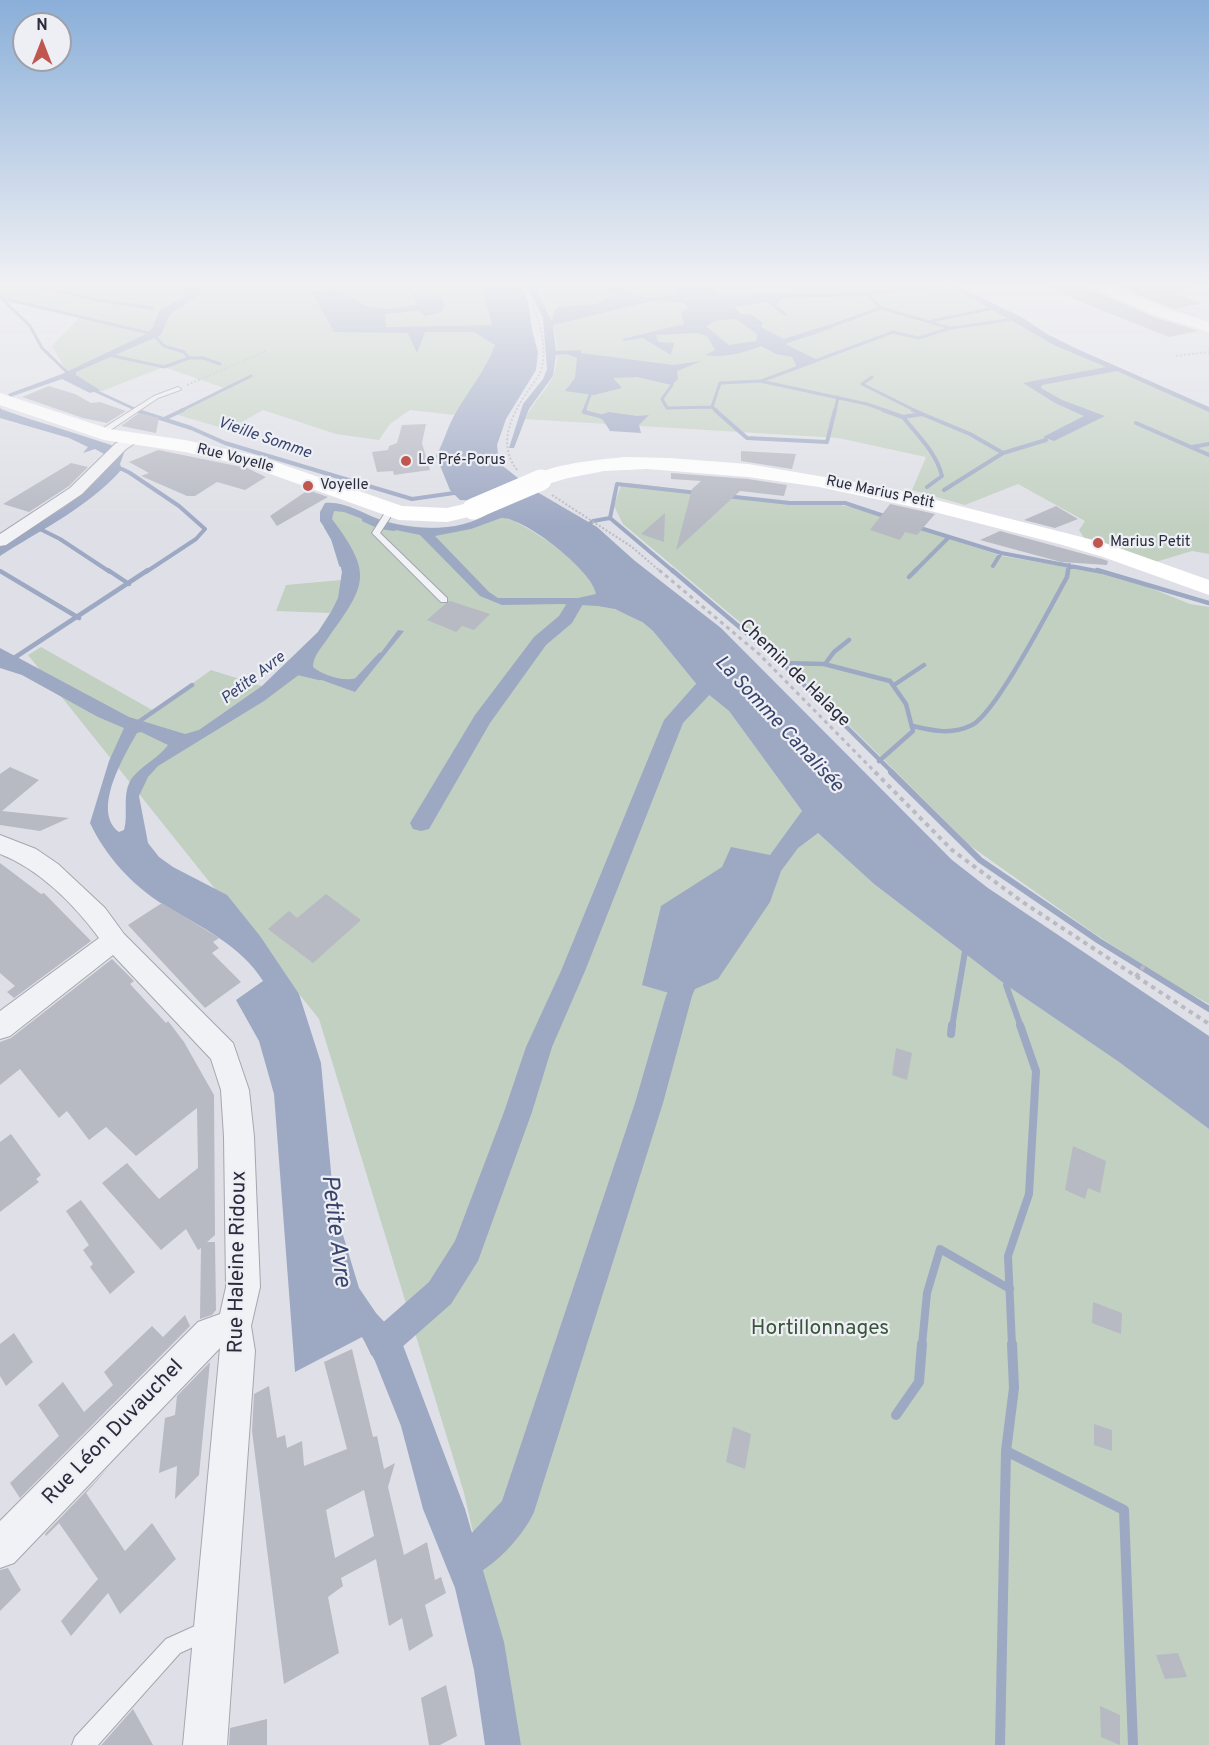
<!DOCTYPE html>
<meta charset="utf-8">
<style>
body{margin:0}
#map{position:relative;width:1209px;height:1745px;overflow:hidden;background:#dfe0e7;font-family:Overpass,sans-serif}
canvas{display:block}
.north{position:absolute;left:12px;top:12px;width:60px;height:60px;box-sizing:border-box;background:#eeeff4;border:2px solid #9fa1aa;border-radius:50%;rotate:0deg;font-size:16px;font-weight:700;line-height:24px;text-align:center;color:#292c3c}
.north::after{content:'';display:block;margin:auto;width:21px;height:27px;background:#c05650;clip-path:polygon(50% 0,100% 100%,50% 72%,0 100%)}
</style>
<div id="map">
<canvas width="1209" height="1745"></canvas>
<div class="north">N</div>
</div>
<script>
const ctx = document.querySelector('canvas').getContext('2d');
ctx.lineJoin = 'round';
function fillPath(path, color) {
  ctx.fillStyle = color;
  ctx.fill(path, 'evenodd');
}
function strokePath(path, color, width, dash) {
  ctx.strokeStyle = color;
  ctx.lineWidth = width;
  ctx.lineCap = dash ? 'butt' : 'round';
  ctx.setLineDash(dash || []);
  ctx.stroke(path);
}
function drawText(font, color, halo, rows, align = 'center') {
  ctx.font = font + ' Overpass,sans-serif';
  ctx.lineWidth = 4.5;
  ctx.setLineDash([]);
  ctx.textBaseline = 'middle';
  ctx.strokeStyle = halo;
  ctx.fillStyle = color;
  for (const [text, x, y, turn = 0] of rows) {
    ctx.save();
    ctx.translate(x, y);
    ctx.rotate((+turn || 0) * Math.PI / 180);
    ctx.textAlign = isNaN(turn) ? turn : align;
    if (halo) ctx.strokeText(text, 0, 0);
    ctx.fillText(text, 0, 0);
    ctx.restore();
  }
}
fillPath(new Path2D(`
 M 0,283 L 487,283 C 482,303 494,321 495,342 C 496,360 465,400 454,415 L 410,410 L 390,424 L 379,440 L 336,434 L 263,410 L 228,430 L 175,414 L 227,389 L 164,367 L 97,393 L 68,374 L 52,346 L 79,318 L 2,298 L 0,297 Z
 M 535,283 L 947,283 L 1016,316 L 1048,338 L 1209,409 L 1209,554 L 1192,551 L 1149,564 L 1086,541 L 1079,530 L 1085,521 L 1018,484 L 965,505 L 912,490 L 926,457 L 838,438 L 525,419 C 532,403 546,392 553,376 C 565,348 549,308 535,283 Z
 M 630,483 L 738,497 L 793,503 L 830,503 L 856,508 L 1002,556 L 1121,576 L 1190,604 L 1209,607 L 1209,1004 L 1165,980 L 1092,932 L 969,845 L 779,655 L 623,524 L 614,506 L 621,485 Z
 M 325,503 C 346,501 362,514 382,520 C 406,528 466,534 485,516 C 493,517 502,516 509,519 C 532,528 593,569 597,594 L 615,609 L 635,617 L 653,631 L 698,686 L 729,711 L 818,833 L 874,884 L 1006,985 L 1119,1062 L 1209,1129 L 1209,1745 L 521,1745 L 464,1493 L 319,1019 L 28,655 L 41,647 L 154,711 L 211,670 L 262,686 L 318,632 L 330,613 L 276,611 L 286,585 L 341,580 L 342,572 L 336,544 L 320,521 L 320,512 Z`), '#c2d0c1');
fillPath(new Path2D(`
 M 182,283 L 201,283 L 200,295 L 170,314 L 161,335 L 76,372 L 76,375 L 100,390 L 90,393 L 62,379 L 10,397 L 8,394 L 62,374 L 146,334 L 153,327 L 159,311 L 184,296 Z
 M 487,283 L 520,283 L 528,301 L 532,330 L 538,352 L 536,370 L 506,419 L 497,445 L 499,463 L 532,489 L 597,527 L 635,561 L 721,628 L 952,860 L 988,888 L 1209,1036 L 1209,1129 L 1119,1062 L 1006,985 L 874,884 L 818,833 L 798,848 L 781,871 L 770,902 L 718,979 L 679,996 L 642,985 L 661,906 L 722,867 L 731,847 L 770,855 L 802,811 L 729,711 L 698,686 L 653,631 L 642,622 L 615,609 L 598,606 L 561,604 L 502,605 L 480,596 L 420,535 L 386,528 L 344,512 L 334,511 L 332,519 C 373,574 367,584 328,638 C 322,647 313,656 313,667 C 325,677 350,684 364,675 L 398,630 L 404,631 L 355,692 L 305,674 L 300,674 L 264,701 L 158,766 L 148,777 L 139,796 L 148,843 L 159,857 L 173,867 L 227,895 L 260,936 L 299,994 L 321,1063 L 332,1183 L 343,1235 L 359,1288 L 376,1313 L 401,1340 L 465,1509 L 504,1642 L 521,1745 L 485,1745 L 474,1670 L 455,1588 L 423,1509 L 401,1426 L 375,1361 L 362,1337 L 295,1372 L 274,1094 L 259,1041 L 236,1000 L 263,981 C 241,945 199,926 164,905 C 132,885 106,857 90,823 L 109,761 L 124,728 L 98,717 L 22,675 L 0,668 L 0,648 L 129,717 L 185,734 L 199,730 L 262,686 L 318,632 L 331,612 L 338,598 L 342,572 L 336,544 L 320,521 L 320,512 L 325,503 C 344,501 360,512 378,519 C 412,531 460,533 491,512 L 480,501 L 460,500 L 450,490 L 436,456 C 444,442 447,428 455,414 C 468,391 486,370 495,345 L 474,332 L 425,332 L 417,353 L 408,333 L 334,332 L 311,291 L 336,288 L 366,306 L 387,309 L 416,305 L 415,297 L 408,287 L 418,296 L 439,295 L 445,305 L 442,312 L 425,316 L 418,311 L 385,314 L 386,327 L 492,325 L 484,295 ZM 501,518 C 523,516 594,572 596,594 L 578,598 L 498,598 L 489,592 L 435,536 L 471,529 ZM 141,732 L 168,745 C 159,758 142,765 132,778 C 121,794 129,814 124,830 L 119,832 C 91,811 124,756 137,733 Z
 M 525,283 L 535,283 L 551,320 L 553,319 L 554,312 L 558,307 L 596,304 L 616,295 L 594,283 L 615,283 L 634,294 L 649,298 L 673,296 L 677,292 L 673,287 L 658,289 L 644,283 L 706,283 L 717,295 L 845,293 L 952,283 L 1023,318 L 1047,334 L 1075,348 L 1209,407 L 1209,412 L 1117,371 L 1042,385 L 1041,388 L 1062,400 L 1105,416 L 1054,441 L 1043,437 L 1084,416 L 1055,403 L 1023,383 L 1106,367 L 1054,345 L 951,286 L 864,296 L 782,298 L 776,305 L 788,315 L 784,316 L 768,302 L 734,307 L 741,314 L 750,314 L 763,323 L 761,327 L 784,339 L 830,324 L 833,328 L 785,344 L 820,361 L 797,367 L 792,357 L 776,354 L 761,346 C 747,352 720,359 705,355 L 715,350 L 707,336 L 696,333 L 656,335 L 658,342 L 674,343 L 671,355 L 643,338 L 624,341 L 622,339 L 684,324 L 681,312 L 688,308 L 684,303 L 656,300 L 553,325 L 556,351 L 581,350 L 581,353 L 673,365 L 702,361 L 677,371 L 678,379 L 672,385 L 637,377 L 613,378 L 622,388 L 594,395 L 565,391 L 575,378 L 577,358 L 566,354 L 556,355 L 553,376 L 529,409 L 514,448 L 509,448 L 523,404 L 543,379 L 547,369 L 543,318 ZM 736,319 L 757,334 L 756,341 L 729,345 L 706,326 L 719,320 Z
 M 0,407 L 1,409 C 42,424 84,435 125,450 L 120,464 L 122,469 C 89,507 42,529 0,556 L 0,546 C 39,522 89,499 113,459 L 95,449 L 83,453 L 88,447 L 69,438 L 0,418 Z
 M 609,412 L 637,416 L 649,415 L 639,425 L 641,433 L 610,431 L 603,420 L 596,416 Z`), '#9da8c3');
strokePath(new Path2D(`
 M 293,283 L 305,285
 M 32,285 L 97,300 L 152,308
 M 866,293 L 881,308 L 950,328
 M 0,297 L 30,326 L 42,348 L 71,376
 M 5,299 L 153,334 L 164,346 L 184,352 L 189,358 L 164,367 L 109,355
 M 931,321 L 994,308
 M 831,326 L 881,308
 M 189,358 L 203,358 L 220,364
 M 872,377 L 862,384 L 916,411
 M 761,381 L 893,332 L 918,338 L 951,328 L 1015,319
 M 672,385 L 662,399 L 667,408 L 712,407 L 717,411
 M 89,388 L 139,411
 M 712,407 L 720,383 L 760,381 L 867,404 L 887,411
 M 180,411 L 251,376
 M 584,411 L 590,395
 M 835,411 L 838,397`), '#9da8c3', 3);
strokePath(new Path2D(`
 M 135,410 L 191,428 L 225,443 L 412,499 L 461,492
 M 585,410 L 584,412 L 604,417
 M 715,410 L 747,438 L 827,442 L 835,410
 M 883,410 L 903,417 L 922,414 L 970,434 L 1003,453
 M 913,410 L 922,414
 M 903,417 C 918,436 936,452 942,476 L 927,487
 M 164,419 L 183,410
 M 1136,423 L 1209,455
 M 1192,447 L 1209,444
 M 113,469 L 122,469 L 130,473 L 179,506 L 205,529 L 196,539 L 146,572
 M 944,490 L 1003,453 L 1046,440
 M 726,496 L 790,503 L 845,503 L 887,517
 M 610,518 L 674,572
 M 364,520 L 380,527 L 394,529
 M 36,527 L 60,539 L 110,572
 M 326,527 L 333,539 L 341,565
 M 586,527 L 593,521 L 610,518 L 617,484 L 698,493
 M 917,527 L 1001,553 L 1102,572
 M 993,566 L 1001,553
 M 914,572 L 949,537
 M 1068,572 L 1069,565`), '#9da8c3', 4);
strokePath(new Path2D(`
 M 108,570 L 129,584
 M 672,570 L 782,663 L 893,773
 M 1097,570 L 1209,603
 M 0,571 L 79,618
 M 909,577 L 916,570
 M 11,660 L 148,570
 M 782,663 L 824,664 L 890,681 L 906,704 L 913,731 L 879,761
 M 825,664 L 834,652 L 849,640
 M 295,672 L 320,678
 M 352,685 L 380,655
 M 894,685 L 924,665
 M 134,725 L 192,685
 M 913,726 C 933,731 952,735 972,725 C 996,713 1051,606 1067,577 L 1068,570`), '#9da8c3', 4.5);
strokePath(new Path2D(`
 M 891,772 L 980,860 L 1099,941 L 1209,1009
 M 1006,985 L 1021,1027
 M 952,1027 L 966,946`), '#9da8c3', 6);
strokePath(new Path2D(`
 M 951,1034 L 952,1025
 M 922,1345 L 927,1293 L 940,1249 L 1010,1289
 M 1012,1345 L 1008,1256 L 1029,1194 L 1036,1071 L 1020,1025`), '#9da8c3', 8);
strokePath(new Path2D(`
 M 896,1415 L 919,1382 L 922,1344
 M 1006,1451 L 1124,1510 L 1133,1745
 M 1000,1745 L 1006,1451 L 1014,1388 L 1012,1344`), '#9da8c3', 10);
fillPath(new Path2D(`
 M 575,599 L 581,600 L 583,604 L 572,623 L 546,645 L 490,723 L 429,829 L 421,831 L 413,829 L 410,823 L 475,715 L 534,637 L 559,616 L 569,600 Z
 M 724,663 L 730,665 L 733,669 L 730,673 L 683,723 L 585,971 L 552,1047 L 532,1112 L 478,1261 L 451,1304 L 393,1355 L 382,1360 L 371,1355 L 366,1344 L 371,1333 L 429,1282 L 455,1241 L 504,1112 L 526,1047 L 561,971 L 664,720 L 695,685 L 718,665 Z
 M 691,959 L 700,962 L 703,969 L 692,996 L 663,1103 L 534,1512 C 523,1537 492,1569 467,1579 L 454,1574 L 449,1561 L 454,1548 L 466,1539 L 502,1501 L 635,1103 L 666,996 L 682,962 Z`), '#9da8c3');
fillPath(new Path2D(`
 M 1043,283 L 1086,283 L 1089,288 L 1154,317 L 1198,331 L 1169,337 L 1078,301 Z
 M 1112,283 L 1188,283 L 1189,289 L 1173,293 L 1202,303 L 1175,309 L 1199,316 L 1197,316 L 1168,307 Z
 M 49,386 L 75,394 L 91,403 L 100,402 L 126,411 L 107,423 L 83,418 L 22,397 Z
 M 139,413 L 159,418 L 156,433 L 121,426 Z
 M 426,424 L 422,443 L 430,470 L 394,475 L 393,471 L 377,472 L 372,452 L 388,450 L 389,446 L 397,443 L 402,425 Z
 M 158,450 L 247,468 L 266,477 L 245,490 L 217,482 L 195,496 L 187,496 L 141,476 L 149,473 L 129,462 Z
 M 741,451 L 796,454 L 792,469 L 741,461 Z
 M 71,463 L 88,467 L 69,486 L 29,512 L 3,504 Z
 M 671,473 L 748,479 L 787,485 L 784,496 L 740,491 L 676,550 L 692,489 L 701,481 L 671,479 Z
 M 308,490 L 328,497 L 277,526 L 270,516 Z
 M 890,504 L 922,511 L 935,514 L 917,535 L 905,532 L 900,540 L 870,530 Z
 M 1056,506 L 1078,519 L 1055,528 L 1024,520 Z
 M 665,513 L 664,542 L 641,534 Z
 M 1000,531 L 1102,559 L 1108,561 L 1107,565 L 1061,562 L 980,540 Z
 M 449,601 L 450,601 L 490,614 L 474,630 L 462,626 L 456,632 L 427,620 Z
 M 10,767 L 39,780 L 2,811 L 69,818 L 40,831 L 0,825 L 0,774 Z
 M 0,863 L 41,894 L 44,893 L 91,941 L 14,998 L 7,992 L 15,986 L 0,973 Z
 M 326,894 L 361,920 L 313,963 L 268,929 L 289,911 L 297,918 Z
 M 162,903 L 219,938 L 213,942 L 219,948 L 212,953 L 241,982 L 205,1008 L 128,925 Z
 M 112,959 L 134,981 L 130,984 L 166,1023 L 168,1021 L 184,1042 L 214,1095 L 215,1235 L 207,1242 L 215,1242 L 216,1310 L 212,1315 L 200,1319 L 201,1248 L 198,1250 L 186,1229 L 161,1250 L 102,1183 L 127,1163 L 159,1199 L 198,1168 L 197,1108 L 136,1156 L 106,1127 L 89,1140 L 67,1111 L 59,1118 L 20,1069 L 0,1085 L 0,1042 L 11,1038 Z
 M 896,1048 L 912,1053 L 907,1080 L 892,1075 Z
 M 11,1134 L 41,1175 L 36,1179 L 39,1182 L 0,1212 L 0,1142 Z
 M 1073,1146 L 1106,1161 L 1100,1193 L 1088,1188 L 1085,1199 L 1065,1190 Z
 M 81,1200 L 135,1272 L 110,1294 L 90,1267 L 93,1264 L 83,1250 L 89,1245 L 66,1211 Z
 M 1093,1302 L 1122,1313 L 1121,1334 L 1092,1323 Z
 M 185,1315 L 190,1326 L 20,1498 L 10,1483 L 59,1436 L 38,1405 L 63,1382 L 84,1412 L 113,1385 L 104,1372 L 152,1326 L 163,1337 Z
 M 14,1333 L 33,1362 L 6,1386 L 0,1376 L 0,1344 Z
 M 352,1349 L 373,1437 L 377,1436 L 384,1469 L 395,1463 L 388,1487 L 404,1555 L 427,1542 L 435,1580 L 441,1577 L 446,1593 L 425,1605 L 433,1636 L 409,1651 L 402,1618 L 389,1626 L 376,1559 L 341,1578 L 343,1586 L 328,1597 L 339,1653 L 284,1684 L 252,1431 L 254,1394 L 269,1386 L 277,1438 L 285,1435 L 287,1448 L 302,1441 L 304,1466 L 347,1449 L 324,1362 ZM 364,1490 L 374,1536 L 335,1558 L 326,1510 Z
 M 210,1362 L 199,1475 L 175,1499 L 177,1466 L 159,1473 L 165,1418 L 175,1415 L 177,1396 Z
 M 1094,1424 L 1112,1430 L 1112,1451 L 1094,1445 Z
 M 733,1427 L 751,1434 L 745,1469 L 726,1462 Z
 M 110,1466 L 86,1493 L 125,1551 L 152,1523 L 176,1559 L 120,1614 L 108,1593 L 71,1636 L 61,1621 L 98,1579 L 59,1523 L 46,1536 L 45,1534 Z
 M 8,1568 L 21,1590 L 0,1611 L 0,1570 Z
 M 1178,1653 L 1187,1677 L 1165,1679 L 1156,1655 Z
 M 446,1685 L 457,1736 L 440,1745 L 429,1745 L 421,1698 Z
 M 1100,1706 L 1120,1715 L 1120,1745 L 1101,1737 Z
 M 133,1709 L 153,1745 L 101,1745 L 104,1742 Z
 M 267,1719 L 267,1745 L 229,1745 L 230,1728 Z`), '#b7b9c3');
const lane = new Path2D(`
 M 178,387 L 181,389 L 180,390 L 158,398 L 109,431 L 102,429 L 154,396 Z
 M 388,508 L 395,510 L 380,533 L 447,598 L 447,602 L 441,602 L 372,533 Z
 M 206,1621 L 213,1624 L 216,1631 L 213,1638 L 180,1653 L 98,1745 L 72,1745 L 75,1737 L 166,1639 Z`);
const street = new Path2D(`
 M 133,436 L 138,437 L 140,440 L 126,449 L 82,494 L 6,545 L 0,546 L 0,534 L 70,488 L 116,443 Z
 M 0,835 L 36,849 L 58,864 L 105,908 L 124,934 L 233,1043 L 249,1090 L 254,1137 L 260,1287 L 251,1326 L 255,1351 L 227,1745 L 183,1745 L 220,1348 L 14,1563 L 0,1568 L 0,1521 L 198,1322 L 220,1314 L 226,1287 L 224,1137 L 221,1090 L 211,1059 L 113,955 L 10,1036 L 0,1039 L 0,1011 L 99,938 C 74,904 39,869 0,854 Z`);
strokePath(lane, '#a5a6b0', 2);
strokePath(street, '#a5a6b0', 2);
strokePath(new Path2D(`
 M 1176,356 L 1209,352
 M 187,385 L 266,351
 M 517,470 C 497,444 511,415 528,391 C 533,383 540,376 542,367 C 548,340 535,307 523,283
 M 552,495 L 632,547 L 661,572`), '#b9bbc1', 2, [2, 2]);
strokePath(new Path2D(`
 M 659,570 L 759,654 L 876,773`), '#b9bbc1', 3, [4, 4]);
strokePath(new Path2D(`
 M 875,772 L 952,850 L 1021,901 L 1209,1024
 M 1136,977 L 1145,964`), '#b9bbc1', 4, [4.5, 4.5]);
fillPath(lane, '#f1f2f5');
fillPath(street, '#f1f2f5');
fillPath(new Path2D(`
 M 1088,283 L 1107,283 L 1167,309 L 1209,322 L 1209,332 L 1155,315 L 1090,286 Z
 M 0,393 L 109,429 L 185,440 L 261,457 L 402,506 L 447,508 L 473,502 L 481,504 L 484,509 L 481,514 L 447,522 L 399,520 L 248,466 L 185,452 L 104,440 L 0,405 Z
 M 625,457 L 669,458 L 748,464 L 889,488 L 1105,543 L 1209,580 L 1209,595 L 1103,557 L 1059,544 L 923,509 L 819,487 L 748,477 L 647,469 L 604,471 L 568,478 L 541,486 L 534,484 L 530,480 C 541,464 606,459 625,457 Z`), '#fff');
strokePath(new Path2D(`
 M 473,509 L 541,480`), '#fff', 21);
const sky = ctx.createLinearGradient(0, 0, 0, 527);
sky.addColorStop(0, '#8aafd9');
sky.addColorStop(0.54, '#f1f1f4');
sky.addColorStop(1, '#f1f1f400');
ctx.fillStyle = sky;
ctx.fillRect(0, 0, 1209, 527);
for (const [x, y, r, color] of [
 [406,461,6,"#c05650"],
 [308,486,6,"#c05650"],
 [1098,543,6,"#c05650"]
]) {
  const dot = new Path2D();
  dot.arc(x, y, r, 0, 2 * Math.PI);
  ctx.fillStyle = color;
  ctx.fill(dot);
  strokePath(dot, '#eeeff4', 2);
}
drawText('15px', '#292c3c', '#eeeff4', [
 ["Rue Voyelle",235,459,14],
 ["Rue Marius Petit",880,493,12]
]);
drawText('15px', '#292c3c', '#eeeff4', [
 ["Le Pré-Porus",418,461],
 ["Voyelle",320,486],
 ["Marius Petit",1110,543]
], 'left');
drawText('italic 16px', '#38446c', '#eeeff4', [
 ["Vieille Somme",264,439,19],
 ["Petite Avre",254,679,-37]
]);
drawText('18px', '#292c3c', '#eeeff4', [
 ["Chemin de Halage",794,674,44]
]);
drawText('italic 20px', '#38446c', '#eeeff4', [
 ["La Somme Canalisée",778,725,47]
]);
drawText('21px', '#292c3c', '#eeeff4', [
 ["Rue Haleine Ridoux",239,1262,-89],
 ["Rue Léon Duvauchel",114,1433,-46]
]);
drawText('21px', '#385639', '#eeeff4', [
 ["Hortillonnages",820,1330]
]);
drawText('italic 24px', '#38446c', '#eeeff4', [
 ["Petite Avre",334,1231,83]
]);
</script>
